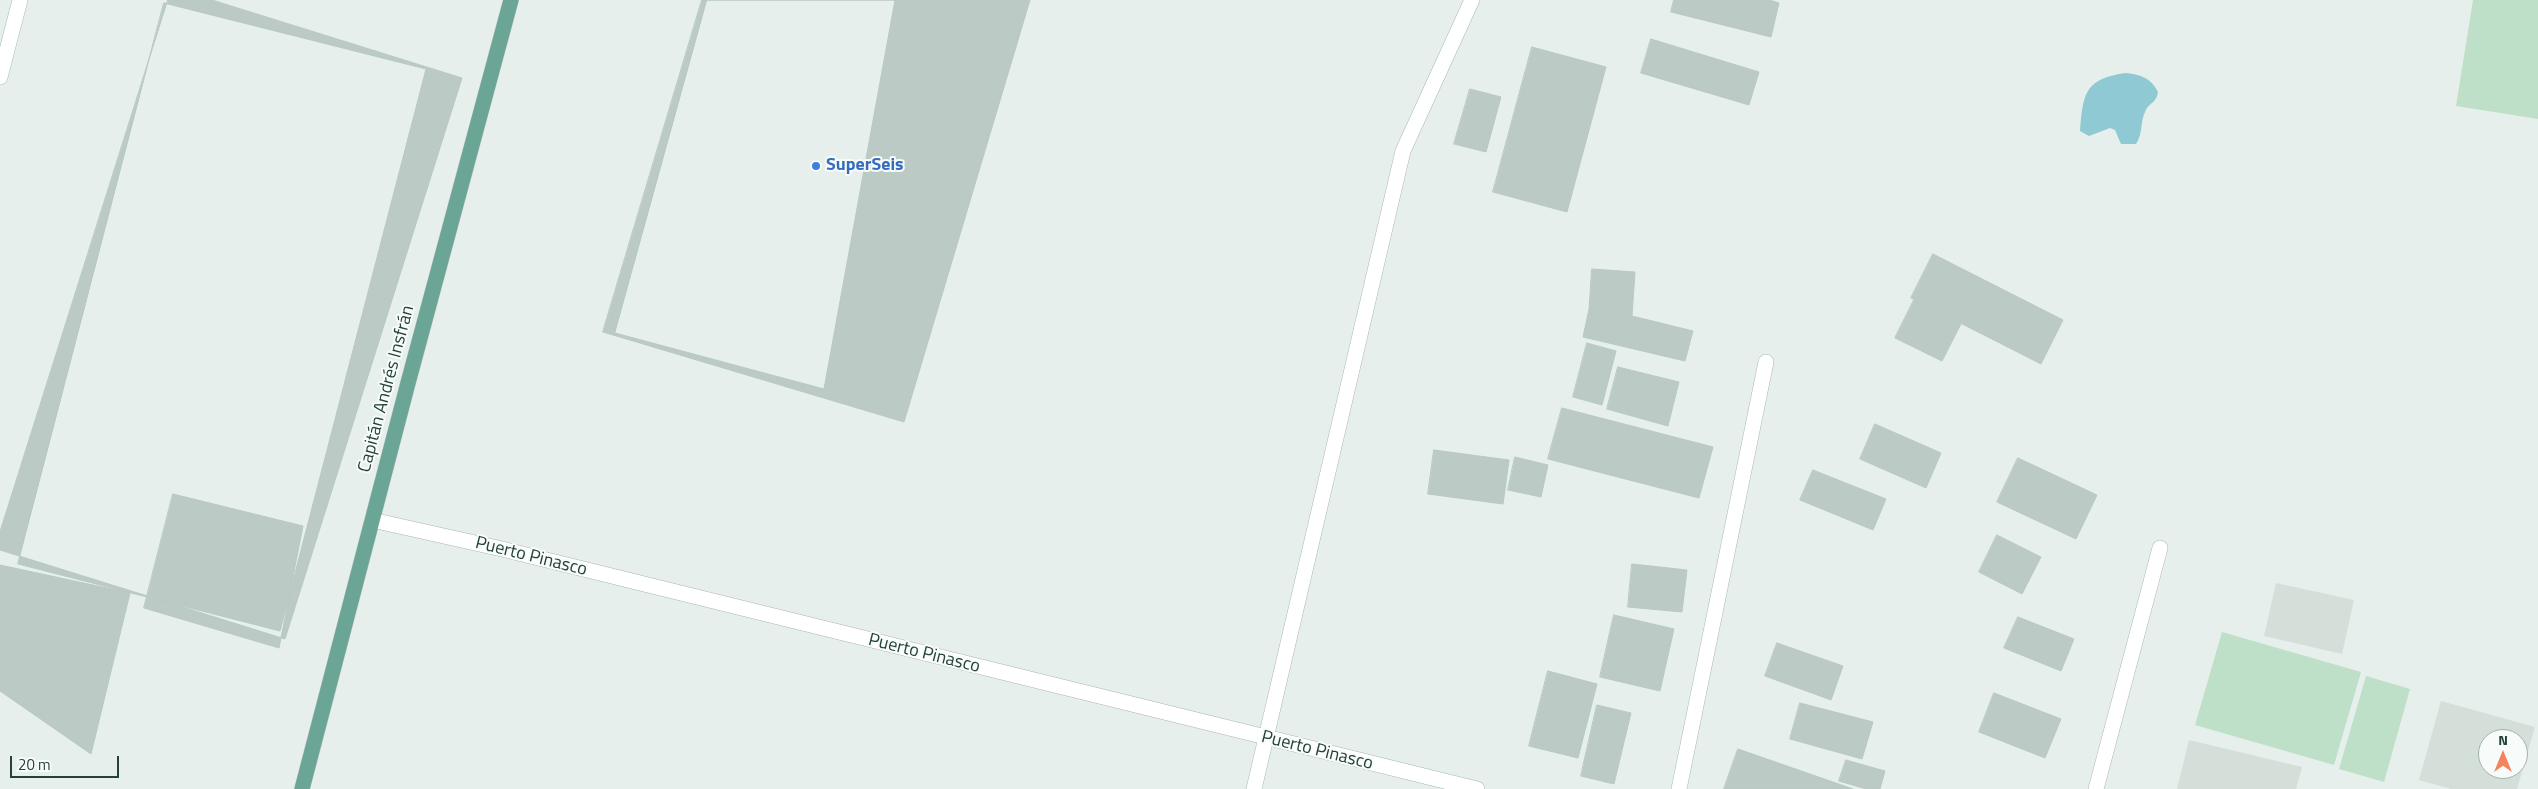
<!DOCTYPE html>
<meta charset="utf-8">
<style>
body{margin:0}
#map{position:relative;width:2538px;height:789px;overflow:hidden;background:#e6efeb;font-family:"Titillium Web",sans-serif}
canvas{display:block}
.north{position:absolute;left:2478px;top:729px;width:50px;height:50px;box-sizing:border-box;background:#f7fbf9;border:1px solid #a3b1ad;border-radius:50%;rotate:0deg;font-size:14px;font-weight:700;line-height:20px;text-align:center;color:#24423a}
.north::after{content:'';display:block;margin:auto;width:18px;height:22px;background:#f4845f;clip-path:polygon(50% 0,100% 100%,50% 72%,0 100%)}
.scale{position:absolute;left:10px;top:756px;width:109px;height:22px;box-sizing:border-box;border:2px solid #24423a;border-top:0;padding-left:6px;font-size:15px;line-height:18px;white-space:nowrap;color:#24423a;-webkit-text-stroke:4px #f7fbf9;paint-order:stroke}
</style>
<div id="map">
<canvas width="2538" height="789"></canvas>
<div class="north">N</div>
<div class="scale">20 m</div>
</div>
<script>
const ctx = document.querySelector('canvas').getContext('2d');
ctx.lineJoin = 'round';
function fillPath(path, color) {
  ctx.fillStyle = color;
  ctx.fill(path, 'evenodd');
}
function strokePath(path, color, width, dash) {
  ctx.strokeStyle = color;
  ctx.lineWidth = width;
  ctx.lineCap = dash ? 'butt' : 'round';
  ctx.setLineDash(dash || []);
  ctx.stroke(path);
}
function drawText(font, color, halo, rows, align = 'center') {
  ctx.font = font + ' "Titillium Web",sans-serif';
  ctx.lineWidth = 4;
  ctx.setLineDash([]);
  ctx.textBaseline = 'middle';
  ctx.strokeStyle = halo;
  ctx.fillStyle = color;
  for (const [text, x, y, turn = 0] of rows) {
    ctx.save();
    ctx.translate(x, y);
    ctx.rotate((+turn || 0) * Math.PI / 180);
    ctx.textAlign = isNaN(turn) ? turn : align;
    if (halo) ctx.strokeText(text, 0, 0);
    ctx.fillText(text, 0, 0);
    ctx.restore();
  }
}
fillPath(new Path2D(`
 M 2276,583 L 2354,600 L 2342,654 L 2264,636 Z
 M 2441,701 L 2535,727 L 2517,789 L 2451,789 L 2419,780 ZM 2488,739 L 2518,739 L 2518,769 L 2488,769 Z
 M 2189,740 L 2302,767 L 2296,789 L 2177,789 Z`), '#d4dfda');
fillPath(new Path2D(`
 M 2473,0 L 2538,0 L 2538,119 L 2456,106 Z
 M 2222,632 L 2361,672 L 2334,765 L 2195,725 Z
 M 2366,676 L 2410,689 L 2384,782 L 2339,769 Z`), '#bfe0c8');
fillPath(new Path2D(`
 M 2125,73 C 2140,74 2151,78 2158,92 C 2156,104 2149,102 2145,112 C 2140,123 2143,133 2136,144 L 2121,144 L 2115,130 L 2110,128 L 2089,136 L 2080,131 C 2083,93 2085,79 2125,73 Z`), '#8ec9d4');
const building = new Path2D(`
 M 168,0 L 212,0 L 462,78 L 285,639 L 0,550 L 0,532 Z
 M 702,0 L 1030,0 L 904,422 L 603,332 Z
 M 707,0 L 895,0 L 824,389 L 615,333 Z
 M 1674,0 L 1769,0 L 1779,3 L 1771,37 L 1671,12 Z
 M 164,3 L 426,69 L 280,631 L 18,564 Z
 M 1651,39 L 1759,72 L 1749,105 L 1641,73 Z
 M 1532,47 L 1606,67 L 1567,212 L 1493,192 Z
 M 1470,89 L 1501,97 L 1486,152 L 1454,144 Z
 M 1933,254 L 2063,320 L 2041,364 L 1911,298 Z
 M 1592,269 L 1635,272 L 1632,316 L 1693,331 L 1685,361 L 1583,337 L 1589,309 Z
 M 1914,300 L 1961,324 L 1942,361 L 1895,338 Z
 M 1587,343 L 1616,351 L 1602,405 L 1573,397 Z
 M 1618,367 L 1679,382 L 1668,426 L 1607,409 Z
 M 1562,408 L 1713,447 L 1699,498 L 1548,459 Z
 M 1875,424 L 1941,453 L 1926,488 L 1860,459 Z
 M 1434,450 L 1509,460 L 1503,504 L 1428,494 Z
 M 1515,457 L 1548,465 L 1541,497 L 1508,490 Z
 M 2018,458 L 2097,495 L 2076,539 L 1997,502 Z
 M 1813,470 L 1886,499 L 1873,530 L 1800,500 Z
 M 173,494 L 303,526 L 279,648 L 144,608 Z
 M 1997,535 L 2041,557 L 2022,594 L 1979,572 Z
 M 1632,564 L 1687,570 L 1682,612 L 1628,607 Z
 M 0,565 L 130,593 L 91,754 L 0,691 Z
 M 1614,615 L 1674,629 L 1660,691 L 1600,677 Z
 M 2018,617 L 2074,639 L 2061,671 L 2004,648 Z
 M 1777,643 L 1843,666 L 1831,700 L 1765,676 Z
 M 1548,671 L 1597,684 L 1578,758 L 1529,746 Z
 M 1994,693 L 2061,719 L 2045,758 L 1979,732 Z
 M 1800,703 L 1873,722 L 1862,759 L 1790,739 Z
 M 1597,705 L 1631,713 L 1614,784 L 1581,776 Z
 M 1738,749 L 1853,789 L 1724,789 Z
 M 1846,760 L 1885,771 L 1880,789 L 1866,789 L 1839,781 Z`);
fillPath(building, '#bbcac4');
strokePath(building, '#b8c9c2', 1);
const minor = new Path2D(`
 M 0,77 L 20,0
 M 1254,789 L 1403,151 L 1472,0
 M 1679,789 L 1766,362
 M 2096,789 L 2160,548`);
const tertiary = new Path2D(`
 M 372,520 L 502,549 L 1477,789`);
const primary = new Path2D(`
 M 302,789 L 408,383 L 511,0`);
strokePath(minor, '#a8b8b2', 16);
strokePath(tertiary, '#a8b8b2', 16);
strokePath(primary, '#c2cac8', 16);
strokePath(minor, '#fff', 15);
strokePath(tertiary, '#fff', 15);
strokePath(primary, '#6aa596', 15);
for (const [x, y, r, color] of [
 [816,166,5,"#3f7fe0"]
]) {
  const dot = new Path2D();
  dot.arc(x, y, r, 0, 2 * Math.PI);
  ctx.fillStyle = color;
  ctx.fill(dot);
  strokePath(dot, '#f7fbf9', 2);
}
drawText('bold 18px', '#366cbe', '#f7fbf9', [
 ["SuperSeis",826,166]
], 'left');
drawText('18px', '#24423a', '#f7fbf9', [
 ["Capitán Andrés Insfrán",387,389,-75],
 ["Puerto Pinasco",531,557,14],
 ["Puerto Pinasco",924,654,14],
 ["Puerto Pinasco",1317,751,14]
]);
</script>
